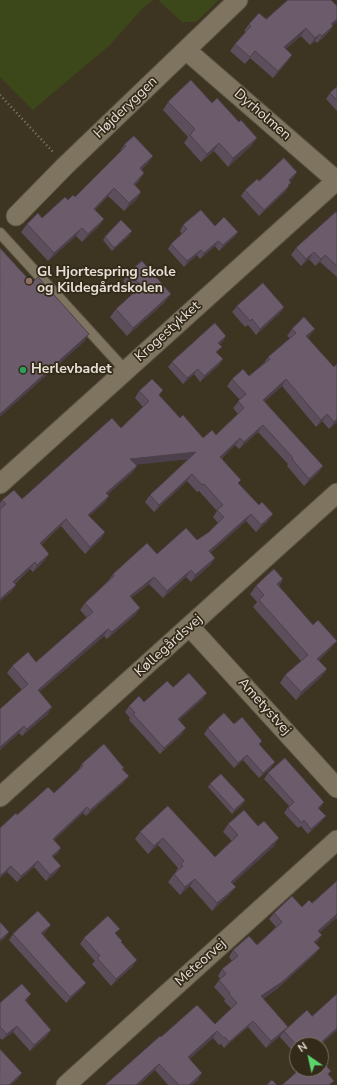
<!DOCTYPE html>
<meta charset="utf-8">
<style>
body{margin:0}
#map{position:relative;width:337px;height:1085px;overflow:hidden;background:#3d3422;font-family:"Nunito Sans",sans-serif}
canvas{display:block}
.north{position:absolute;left:289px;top:1037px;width:40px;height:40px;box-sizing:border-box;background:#332a19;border:1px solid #7b7264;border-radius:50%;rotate:326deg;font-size:11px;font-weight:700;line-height:16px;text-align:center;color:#e6dfd5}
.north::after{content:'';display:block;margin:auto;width:14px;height:18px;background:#5ad56e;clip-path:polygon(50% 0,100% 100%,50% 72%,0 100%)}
</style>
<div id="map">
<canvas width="337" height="1085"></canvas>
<div class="north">N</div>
</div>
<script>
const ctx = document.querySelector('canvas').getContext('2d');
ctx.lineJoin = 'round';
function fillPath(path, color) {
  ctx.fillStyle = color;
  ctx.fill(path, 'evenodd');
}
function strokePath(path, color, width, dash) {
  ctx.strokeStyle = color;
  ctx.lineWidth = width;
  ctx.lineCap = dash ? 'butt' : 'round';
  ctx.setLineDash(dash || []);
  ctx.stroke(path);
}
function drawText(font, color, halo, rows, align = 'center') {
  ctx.font = font + ' "Nunito Sans",sans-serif';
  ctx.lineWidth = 3.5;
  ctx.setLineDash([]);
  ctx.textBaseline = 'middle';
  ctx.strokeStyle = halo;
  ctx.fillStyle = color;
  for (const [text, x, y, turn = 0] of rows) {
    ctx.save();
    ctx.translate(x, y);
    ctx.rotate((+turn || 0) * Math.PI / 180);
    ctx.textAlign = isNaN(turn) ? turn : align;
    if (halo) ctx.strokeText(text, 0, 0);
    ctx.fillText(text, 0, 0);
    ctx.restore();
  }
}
fillPath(new Path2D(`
 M 0,0 L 153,0 L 144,7 L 110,45 L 33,110 L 0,77 Z
 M 158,0 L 219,0 L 196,22 L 182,22 Z`), '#3c471a');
const service = new Path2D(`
 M 0,233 L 125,370`);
const minor = new Path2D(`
 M 186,50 L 337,181
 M 16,216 L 65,166 L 238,0
 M 0,484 L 337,180
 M 190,627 L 337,788
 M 0,797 L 337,493
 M 66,1085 L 337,840`);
strokePath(service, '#5a5243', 12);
strokePath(minor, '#5a5243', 21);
strokePath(new Path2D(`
 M 0,95 L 53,152`), '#857d6e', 2.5, [1, 3]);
strokePath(service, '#7f7460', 10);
strokePath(minor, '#7f7460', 19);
fillPath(new Path2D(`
 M 332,1 L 337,6 L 337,21 L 333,25 L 333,26 L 328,33 L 317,43 L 315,41 L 310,45 L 301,36 L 285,49 L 292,55 L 287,62 L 273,78 L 250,58 L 245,64 L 230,51 L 235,44 L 246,32 L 244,31 L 249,24 Z
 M 337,87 L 337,111 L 326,99 L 330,93 Z
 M 168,102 L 212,103 L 239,122 L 257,138 L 251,146 L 228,167 L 214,151 L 201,162 L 184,143 L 188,137 L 163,110 Z
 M 124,145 L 153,156 L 147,164 L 141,170 L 139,181 L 135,185 L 141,192 L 136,200 L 124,211 L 108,196 L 95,210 L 104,219 L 98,227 L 82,242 L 76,236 L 48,261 L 21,232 L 27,224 L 42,218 L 68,200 L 75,197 L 119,153 Z
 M 297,172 L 293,178 L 290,181 L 289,186 L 285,192 L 259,216 L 241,196 L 245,190 L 259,181 Z
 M 337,213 L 337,277 L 320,262 L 315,266 L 309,259 L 301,266 L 291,255 L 296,248 Z
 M 183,225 L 215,226 L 238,232 L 234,237 L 219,251 L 215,246 L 200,259 L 197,255 L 184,267 L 168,249 L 171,244 L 182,234 L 180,231 Z
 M 130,235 L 112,251 L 103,240 L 105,237 Z
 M 129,273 L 165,302 L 127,336 L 110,317 L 116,309 L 134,293 L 123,281 Z
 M 237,306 L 284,307 L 280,313 L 256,335 L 248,325 L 245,327 L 232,312 Z
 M 292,329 L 310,336 L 307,338 L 337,422 L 329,429 L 322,421 L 316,427 L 282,386 L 264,402 L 323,466 L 318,473 L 304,486 L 287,466 L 288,464 L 258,432 L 239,449 L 235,445 L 222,458 L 239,484 L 268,521 L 256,532 L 246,521 L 210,553 L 215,558 L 210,565 L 191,582 L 186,577 L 163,598 L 149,584 L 131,598 L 140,608 L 135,615 L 107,639 L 104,636 L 39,692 L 48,714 L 22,736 L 19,733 L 0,750 L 0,709 L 22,690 L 7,673 L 12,666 L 36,662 L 87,618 L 80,610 L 85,603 L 108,581 L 113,574 L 157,554 L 197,540 L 209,532 L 218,523 L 213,517 L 217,511 L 199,491 L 197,492 L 187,481 L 154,512 L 145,502 L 150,495 L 188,459 L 136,464 L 137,466 L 132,473 L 108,494 L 109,496 L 104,503 L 89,516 L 105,532 L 101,539 L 85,554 L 61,526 L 41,545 L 49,554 L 44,561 L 33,572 L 30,569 L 15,584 L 16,585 L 11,592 L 0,601 L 0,503 L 2,500 L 22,499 L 121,428 L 143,407 L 135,398 L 139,391 L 159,395 L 180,418 L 203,438 L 216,435 L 238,414 L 233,408 L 240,400 L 227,386 L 232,379 L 249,376 L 264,363 L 268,357 L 290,338 L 287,336 Z
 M 226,336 L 222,342 L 220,344 L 217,353 L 223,359 L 219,365 L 200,382 L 194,374 L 183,384 L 168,367 L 172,362 Z
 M 283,579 L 279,586 L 331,648 L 319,660 L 327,669 L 321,677 L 296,700 L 280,683 L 285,675 L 301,661 L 253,607 L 257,602 L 250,594 L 256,586 Z
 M 173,687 L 203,699 L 179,720 L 182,734 L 160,754 L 129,720 L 130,718 L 125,712 L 129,706 L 144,702 Z
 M 234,724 L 262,741 L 259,745 L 271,768 L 259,778 L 243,760 L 234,768 L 204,734 L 208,728 Z
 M 82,764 L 124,768 L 123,770 L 124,782 L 86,816 L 83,813 L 54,840 L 61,848 L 57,854 L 53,857 L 57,872 L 46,881 L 34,867 L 17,882 L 7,872 L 0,878 L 0,828 L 17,815 L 54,793 L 78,770 Z
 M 268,773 L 324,802 L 319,809 L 322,821 L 308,834 L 301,826 L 298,828 L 284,813 L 289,806 L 264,779 Z
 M 210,784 L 245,800 L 243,804 L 232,814 L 208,787 Z
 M 168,806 L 215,857 L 232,841 L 223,832 L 228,824 L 274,846 L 233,883 L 230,894 L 212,911 L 190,886 L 180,895 L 168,882 L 174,874 L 176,872 L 176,871 L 178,868 L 158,845 L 148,854 L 135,839 L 140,832 Z
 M 337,881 L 337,919 L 336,918 L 319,933 L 317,942 L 315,943 L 320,948 L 315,954 L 277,989 L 263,999 L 288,1027 L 286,1029 L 312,1016 L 337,1030 L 320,1045 L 297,1045 L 297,1056 L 280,1037 L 281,1035 L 266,1048 L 248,1027 L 224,1048 L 221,1044 L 219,1045 L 213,1038 L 189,1059 L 198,1080 L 192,1085 L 168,1085 L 155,1070 L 139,1085 L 105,1085 L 161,1037 L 215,1024 L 232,1009 L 224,1001 L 225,999 L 214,987 L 220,979 L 218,976 L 222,969 L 232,961 L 229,957 L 233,950 L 257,945 L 276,927 L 269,919 L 274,913 L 302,907 L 312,903 Z
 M 47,930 L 43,934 L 82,988 L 66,1003 L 9,940 L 13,934 Z
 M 116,934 L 121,942 L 133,966 L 111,986 L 92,964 L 95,961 L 80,944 L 84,938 Z
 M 27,1000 L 26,1002 L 47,1036 L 30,1051 L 13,1032 L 2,1040 L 0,1038 L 0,1003 Z`), '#5d4e5b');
fillPath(new Path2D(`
 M 337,19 L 337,21 L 327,31 L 331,24 Z
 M 333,26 L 328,33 L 317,43 L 322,36 Z
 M 306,28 L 301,36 L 279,55 L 284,47 Z
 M 320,34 L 315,41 L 310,45 L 315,38 Z
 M 292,55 L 287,62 L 273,78 L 278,71 Z
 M 257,138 L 251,146 L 228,167 L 233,158 Z
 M 219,143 L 214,151 L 201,162 L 207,154 Z
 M 153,156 L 147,164 L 134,177 L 140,168 Z
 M 297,172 L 293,178 L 285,186 L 289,180 Z
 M 144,173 L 139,181 L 128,192 L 134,184 Z
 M 291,183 L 285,192 L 259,216 L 264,210 Z
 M 114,188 L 108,196 L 88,217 L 94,209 Z
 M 141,192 L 136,200 L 124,211 L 129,203 Z
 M 104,219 L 98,227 L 82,242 L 88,234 Z
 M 82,228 L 76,236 L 48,261 L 54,253 Z
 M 132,231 L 130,235 L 112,251 L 114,248 Z
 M 238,232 L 234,237 L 219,251 L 223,245 Z
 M 218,241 L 215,246 L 200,259 L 204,253 Z
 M 201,250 L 197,255 L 184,267 L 187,261 Z
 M 314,252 L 309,259 L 301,266 L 306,259 Z
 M 325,255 L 320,262 L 315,266 L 321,259 Z
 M 171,294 L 165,302 L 127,336 L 133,328 Z
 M 284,307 L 280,313 L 256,335 L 260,329 Z
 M 315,329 L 310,336 L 301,343 L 306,336 Z
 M 89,334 L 84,342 L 0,417 L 0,414 Z
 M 226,336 L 222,342 L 214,349 L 218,343 Z
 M 223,359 L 219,365 L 200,382 L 204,376 Z
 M 198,369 L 194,374 L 183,384 L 187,378 Z
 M 286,379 L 282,386 L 258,407 L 263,400 Z
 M 327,414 L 322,421 L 316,427 L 321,420 Z
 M 337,419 L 337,422 L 329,429 L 334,422 Z
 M 263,425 L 258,432 L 239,449 L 244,442 Z
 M 240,438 L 235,445 L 215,464 L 220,457 Z
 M 196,452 L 191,459 L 125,466 L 130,459 Z
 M 137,466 L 132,473 L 101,500 L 106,493 Z
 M 323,466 L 318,473 L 304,486 L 309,479 Z
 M 192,474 L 187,481 L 154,512 L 159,505 Z
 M 109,496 L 104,503 L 83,522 L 88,515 Z
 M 251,514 L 246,521 L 204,558 L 209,551 Z
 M 273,514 L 268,521 L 256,532 L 261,525 Z
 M 66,519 L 61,526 L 35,550 L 40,543 Z
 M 105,532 L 101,539 L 85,554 L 90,547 Z
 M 49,554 L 44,561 L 33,572 L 37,565 Z
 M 215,558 L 210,565 L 191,582 L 195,575 Z
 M 35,562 L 30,569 L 8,589 L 13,582 Z
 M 191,570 L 186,577 L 163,598 L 167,591 Z
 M 154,577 L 149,584 L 125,603 L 130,596 Z
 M 283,579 L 278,586 L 277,584 Z
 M 16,585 L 11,592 L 0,601 L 0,599 Z
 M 140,608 L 135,615 L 107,639 L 112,632 Z
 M 108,629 L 104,636 L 33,697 L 38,690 Z
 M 337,641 L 331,648 L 312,666 L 317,659 Z
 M 327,669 L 321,677 L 296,700 L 301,692 Z
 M 207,693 L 203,699 L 174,725 L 178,719 Z
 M 52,707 L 48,714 L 22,736 L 27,729 Z
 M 24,726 L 19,733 L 0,750 L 0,747 Z
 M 186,728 L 182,734 L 160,754 L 164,748 Z
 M 247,755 L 243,760 L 234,768 L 238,763 Z
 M 275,762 L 271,768 L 259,778 L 263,773 Z
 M 129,776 L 124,782 L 86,816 L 90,810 Z
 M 245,800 L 243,804 L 232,814 L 234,810 Z
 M 324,802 L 321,807 L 314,813 L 318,808 Z
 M 87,807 L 83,813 L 49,845 L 53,839 Z
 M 326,816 L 322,821 L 308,834 L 311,829 Z
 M 163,838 L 158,845 L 148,854 L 154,846 Z
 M 279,838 L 274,846 L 226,890 L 231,882 Z
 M 61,848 L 57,854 L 48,862 L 52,856 Z
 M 38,861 L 34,867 L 17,882 L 21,876 Z
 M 11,866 L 7,872 L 0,878 L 0,876 Z
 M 61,866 L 57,872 L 46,881 L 50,875 Z
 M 195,879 L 190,886 L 180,895 L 185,887 Z
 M 236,887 L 230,894 L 212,911 L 217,903 Z
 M 337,914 L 337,916 L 336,918 L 313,938 L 318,931 Z
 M 51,925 L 47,930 L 37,938 L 41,933 Z
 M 9,932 L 5,938 L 0,942 L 0,940 Z
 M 322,935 L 317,942 L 310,948 L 314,942 Z
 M 320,948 L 315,954 L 277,989 L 256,1003 L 261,996 Z
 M 137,960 L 133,966 L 111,986 L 116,979 Z
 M 86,983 L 82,988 L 66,1003 L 70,997 Z
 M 31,994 L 27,1000 L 20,1006 L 25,1000 Z
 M 253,1021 L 248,1027 L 224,1048 L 229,1042 Z
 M 17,1026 L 13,1032 L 2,1040 L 7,1034 Z
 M 288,1027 L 281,1035 L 266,1048 L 271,1041 Z
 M 337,1028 L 337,1030 L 320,1045 L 318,1045 Z
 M 51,1030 L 47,1036 L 30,1051 L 34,1045 Z
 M 217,1031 L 213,1038 L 184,1064 L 188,1057 Z
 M 159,1064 L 155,1070 L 139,1085 L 136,1085 Z
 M 22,1073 L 17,1080 L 11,1085 L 9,1085 Z
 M 202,1073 L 198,1080 L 192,1085 L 189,1085 Z`), '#4c404a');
const building = new Path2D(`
 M 288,0 L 331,0 L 337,6 L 337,19 L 331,24 L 333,26 L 322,36 L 320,34 L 315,38 L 306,28 L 284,47 L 292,55 L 278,71 L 255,51 L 250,57 L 235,44 L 251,26 L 249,24 L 259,13 L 266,19 Z
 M 191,80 L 212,103 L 217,98 L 239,122 L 241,120 L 257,138 L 233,158 L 219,143 L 207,154 L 190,135 L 195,129 L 168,102 Z
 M 337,87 L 337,100 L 330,93 Z
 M 134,136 L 153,156 L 140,168 L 144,173 L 134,184 L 141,192 L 129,203 L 114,188 L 94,209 L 104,219 L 88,234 L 82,228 L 54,253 L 27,224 L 38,213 L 42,218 L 65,197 L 68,200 L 73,195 L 75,197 L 126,146 L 124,145 Z
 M 284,158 L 297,172 L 289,180 L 291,183 L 288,185 L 289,186 L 264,210 L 245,190 L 257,179 L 259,181 Z
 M 201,210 L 215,226 L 224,217 L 238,232 L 223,245 L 218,241 L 204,253 L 201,250 L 187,261 L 171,244 L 187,229 L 183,225 Z
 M 336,212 L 337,213 L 337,266 L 325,255 L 321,259 L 314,252 L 306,259 L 296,248 Z
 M 121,220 L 132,231 L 114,248 L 105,237 Z
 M 0,248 L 32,283 L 38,277 L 89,334 L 0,414 Z
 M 142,261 L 171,294 L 133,328 L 116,309 L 141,286 L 129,273 Z
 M 263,283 L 284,307 L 260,329 L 252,319 L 250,321 L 237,306 Z
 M 304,317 L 315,329 L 306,336 L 334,367 L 337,364 L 337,419 L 334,422 L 327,414 L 321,420 L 286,379 L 263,400 L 323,466 L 309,479 L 292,459 L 293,458 L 263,425 L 244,442 L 240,438 L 220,457 L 241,480 L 238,483 L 259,505 L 262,502 L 273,514 L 261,525 L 251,514 L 209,551 L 215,558 L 195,575 L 191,570 L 167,591 L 154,577 L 130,596 L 140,608 L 112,632 L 108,629 L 38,690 L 52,707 L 27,729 L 24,726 L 0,747 L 0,709 L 28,684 L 12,666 L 28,652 L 36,662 L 93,612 L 85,603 L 114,576 L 113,574 L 147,543 L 157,554 L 186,528 L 197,540 L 209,532 L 224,517 L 217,510 L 223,505 L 204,484 L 202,485 L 192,474 L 159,505 L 150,495 L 196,452 L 130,459 L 137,466 L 106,493 L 109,496 L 88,515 L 105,532 L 90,547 L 66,519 L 40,543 L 49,554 L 37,565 L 35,562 L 13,582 L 16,585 L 0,599 L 0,509 L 6,504 L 2,500 L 14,490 L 22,499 L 112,418 L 121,428 L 149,401 L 139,391 L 152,379 L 163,390 L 159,395 L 180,418 L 183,415 L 203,438 L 212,430 L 216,435 L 244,408 L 238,401 L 246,394 L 232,379 L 243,369 L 249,376 L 270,359 L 268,357 L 296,333 L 292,329 Z
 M 215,323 L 226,336 L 218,343 L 222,347 L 216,352 L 223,359 L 204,376 L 198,369 L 187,378 L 172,362 Z
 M 274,569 L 283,579 L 277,584 L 313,625 L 318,620 L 337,641 L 317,659 L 327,669 L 301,692 L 285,675 L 308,655 L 259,600 L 264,595 L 256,586 Z
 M 189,673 L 207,693 L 178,719 L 186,728 L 164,748 L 133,714 L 135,713 L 129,706 L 139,696 L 144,702 L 167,681 L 173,687 Z
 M 224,713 L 234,724 L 242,717 L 262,741 L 259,744 L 275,762 L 263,773 L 247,755 L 238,763 L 208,728 Z
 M 104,744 L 124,768 L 122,769 L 129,776 L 90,810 L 87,807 L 53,839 L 61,848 L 52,856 L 61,866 L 50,875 L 38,861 L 21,876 L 11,866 L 0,876 L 0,828 L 16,813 L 17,815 L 48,787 L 54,793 L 83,766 L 82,764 Z
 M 285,758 L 324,802 L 318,808 L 326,816 L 311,829 L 304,820 L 302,823 L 288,808 L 294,802 L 268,773 Z
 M 221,774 L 245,800 L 234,810 L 210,784 Z
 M 168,806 L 215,857 L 238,835 L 228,824 L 244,810 L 258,826 L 264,821 L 279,838 L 231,882 L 236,887 L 217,903 L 195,879 L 185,887 L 174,874 L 183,866 L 181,864 L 184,861 L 163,838 L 154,846 L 140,832 Z
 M 337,881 L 337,914 L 318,931 L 322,935 L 314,942 L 320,948 L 282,982 L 261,996 L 288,1027 L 271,1041 L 253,1021 L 229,1042 L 225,1037 L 224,1038 L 217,1031 L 188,1057 L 202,1073 L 189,1085 L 179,1085 L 159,1064 L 136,1085 L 105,1085 L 160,1036 L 161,1037 L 197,1005 L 215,1024 L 237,1003 L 229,994 L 230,993 L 219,980 L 226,974 L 222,969 L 238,956 L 233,950 L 249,936 L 257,945 L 282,922 L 274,913 L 292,896 L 302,907 L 309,900 L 312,903 Z
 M 38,911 L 51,925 L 41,933 L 86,983 L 70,997 L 13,934 Z
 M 108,916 L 120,929 L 115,933 L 122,941 L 121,942 L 137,960 L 116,979 L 97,958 L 100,956 L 84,938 Z
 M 0,922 L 9,932 L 0,940 Z
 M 22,984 L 31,994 L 25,1000 L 51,1030 L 34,1045 L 17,1026 L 7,1034 L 0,1027 L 0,1003 Z
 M 337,994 L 337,1028 L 318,1045 L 297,1045 L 297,1046 L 284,1031 L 307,1010 L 312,1016 Z
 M 0,1049 L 22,1073 L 9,1085 L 0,1085 Z
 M 321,1060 L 331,1071 L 328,1074 L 334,1081 L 329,1085 L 282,1085 L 300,1069 L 321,1069 Z
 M 272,1080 L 277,1085 L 267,1085 Z`);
fillPath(building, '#6c5b6a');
strokePath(building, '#4c404a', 1);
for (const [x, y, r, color] of [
 [29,281,4,"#8d6e63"],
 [23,370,4,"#2e9e5b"]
]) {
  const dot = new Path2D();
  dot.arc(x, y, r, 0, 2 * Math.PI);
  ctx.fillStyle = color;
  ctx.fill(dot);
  strokePath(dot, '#332a19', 1.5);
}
drawText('14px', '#e6dfd5', '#332a19', [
 ["Højderyggen",126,108,-44],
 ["Dyrholmen",262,115,41],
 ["Krogestykket",168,332,-42],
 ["Køllegårdsvej",169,646,-42],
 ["Ametystvej",264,707,48],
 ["Meteorvej",201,963,-42]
]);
drawText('bold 14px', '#e6dfd5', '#332a19', [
 ["Gl Hjortespring skole",37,273],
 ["og Kildegårdskolen",37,289],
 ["Herlevbadet",31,370]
], 'left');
</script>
